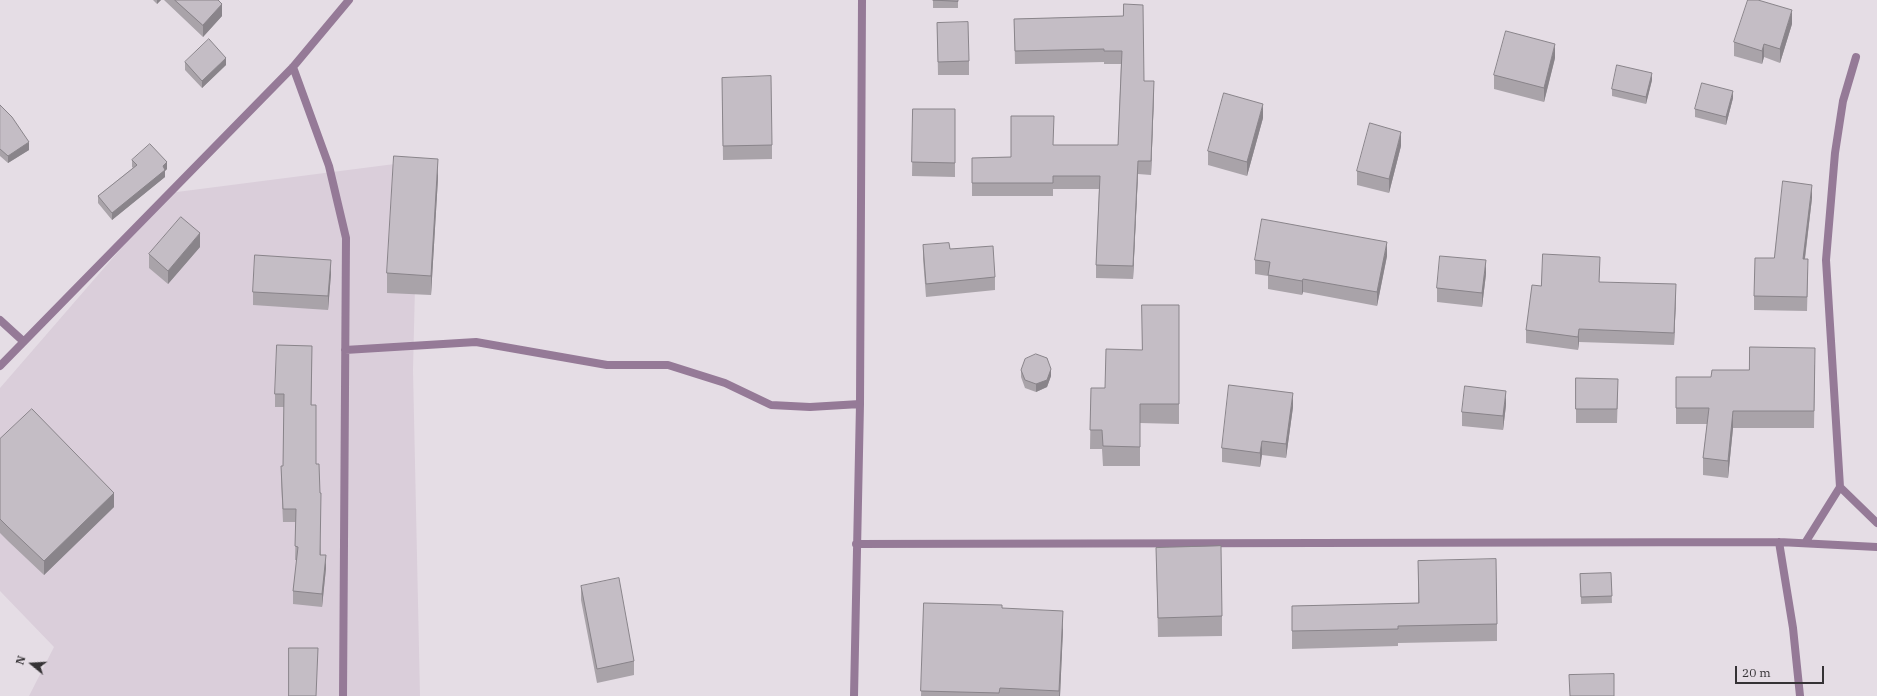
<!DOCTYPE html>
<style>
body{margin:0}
#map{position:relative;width:1877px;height:696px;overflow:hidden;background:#e5dde5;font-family:"IBM Plex Serif",serif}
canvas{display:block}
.north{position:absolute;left:12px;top:644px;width:40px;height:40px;-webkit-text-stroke:3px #e5dde5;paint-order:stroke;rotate:288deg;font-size:11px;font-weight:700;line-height:16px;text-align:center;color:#353235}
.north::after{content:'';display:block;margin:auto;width:14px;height:18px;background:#353235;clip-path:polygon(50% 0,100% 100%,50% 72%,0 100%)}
.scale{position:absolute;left:1735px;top:666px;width:89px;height:18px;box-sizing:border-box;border:2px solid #353235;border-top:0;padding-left:5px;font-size:12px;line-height:14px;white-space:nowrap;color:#353235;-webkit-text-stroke:3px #e5dde5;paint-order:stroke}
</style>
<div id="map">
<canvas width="1877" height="696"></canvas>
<div class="north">N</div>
<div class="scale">20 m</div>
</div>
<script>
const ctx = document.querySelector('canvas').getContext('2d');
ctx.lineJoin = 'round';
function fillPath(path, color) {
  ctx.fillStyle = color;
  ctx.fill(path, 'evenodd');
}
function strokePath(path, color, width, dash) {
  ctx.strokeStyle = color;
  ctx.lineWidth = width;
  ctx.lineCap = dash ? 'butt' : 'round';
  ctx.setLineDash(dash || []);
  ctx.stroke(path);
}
fillPath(new Path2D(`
 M 418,161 L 413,370 L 420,696 L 29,696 L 54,647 L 0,591 L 0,388 L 169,193 Z`), '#daceda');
strokePath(new Path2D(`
 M 293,67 L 329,166 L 346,238 L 343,696
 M 0,320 L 23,341
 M 345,350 L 476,342 L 607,365 L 668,365 L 725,383 L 771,405 L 810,407 L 860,404
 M 0,366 L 293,67 L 349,0
 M 1840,487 L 1877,523
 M 1779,542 L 1793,628 L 1800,696
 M 1805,543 L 1840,487 L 1826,260 L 1835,153 L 1843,101 L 1856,57
 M 856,544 L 1779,542 L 1877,547
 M 854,696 L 860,404 L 862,0`), '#957a97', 8);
fillPath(new Path2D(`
 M 153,0 L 161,0 L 157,4 Z
 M 164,0 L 218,0 L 222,16 L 203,37 Z
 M 933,0 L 958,0 L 958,8 L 933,8 Z
 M 1123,16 L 1144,81 L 1154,94 L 1151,175 L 1138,174 L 1133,279 L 1096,278 L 1096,265 L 1099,189 L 1053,189 L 1053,196 L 972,196 L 972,158 L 1011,157 L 1054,145 L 1118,145 L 1121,64 L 1104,64 L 1104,62 L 1015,64 L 1014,19 Z
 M 937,23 L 969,61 L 969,75 L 938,75 Z
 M 1792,24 L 1780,63 L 1764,57 L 1762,64 L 1734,56 L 1734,42 Z
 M 1555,58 L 1544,102 L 1494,89 L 1494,75 Z
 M 185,62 L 226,65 L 202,88 L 185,70 Z
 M 722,78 L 772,145 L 772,159 L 723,160 Z
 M 1652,80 L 1646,104 L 1612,96 L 1612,89 Z
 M 1733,98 L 1726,125 L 1695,117 L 1695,109 Z
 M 0,105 L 29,150 L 8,163 L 0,156 Z
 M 913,109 L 955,109 L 955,177 L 912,176 Z
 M 1263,118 L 1247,176 L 1208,165 L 1208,151 Z
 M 1401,146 L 1389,193 L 1357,185 L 1357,171 Z
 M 132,160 L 167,169 L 165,171 L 165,177 L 112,220 L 98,203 L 98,196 L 133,168 L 132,167 Z
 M 438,178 L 431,295 L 387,293 L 387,273 Z
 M 1812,198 L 1805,259 L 1808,273 L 1807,311 L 1754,310 L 1754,296 L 1774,258 Z
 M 923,245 L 950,249 L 995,277 L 995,290 L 926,297 L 923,259 Z
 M 200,247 L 168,284 L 149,268 L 149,254 Z
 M 1387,256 L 1377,306 L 1303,292 L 1302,295 L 1268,289 L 1268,276 L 1255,274 L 1255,260 Z
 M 1600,270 L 1599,282 L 1676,297 L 1674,345 L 1579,342 L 1578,350 L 1526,343 L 1526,330 L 1541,286 Z
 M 331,274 L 328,310 L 253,305 L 253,292 Z
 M 1486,274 L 1482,307 L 1437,302 L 1437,288 Z
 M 1179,305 L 1179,424 L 1140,423 L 1140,466 L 1103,466 L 1102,449 L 1090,449 L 1091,388 L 1105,388 L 1142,350 Z
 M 312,359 L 311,405 L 316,464 L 321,555 L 326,568 L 322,607 L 293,604 L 293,591 L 297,560 L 295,560 L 296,522 L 283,522 L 281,479 L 281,466 L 283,466 L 284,407 L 275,407 L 275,394 Z
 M 1815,365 L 1814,428 L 1733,428 L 1728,478 L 1703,475 L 1703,458 L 1707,424 L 1676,424 L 1676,377 L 1711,377 L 1749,370 Z
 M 1021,370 L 1051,376 L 1047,387 L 1036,392 L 1025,388 L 1021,377 Z
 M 1576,378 L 1618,392 L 1617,423 L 1576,423 Z
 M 1506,405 L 1503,430 L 1462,426 L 1462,412 Z
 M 1293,407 L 1286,458 L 1262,455 L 1260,467 L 1222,462 L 1222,448 Z
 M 0,439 L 114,507 L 44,575 L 8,541 L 0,533 Z
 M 1156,548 L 1222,616 L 1222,636 L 1158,637 Z
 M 1418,561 L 1497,624 L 1497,641 L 1398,643 L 1398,646 L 1292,649 L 1292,606 L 1418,603 Z
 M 1611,573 L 1612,603 L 1581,604 L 1580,574 Z
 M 581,586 L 634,661 L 634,675 L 597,683 L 581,600 Z
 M 924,603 L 1002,608 L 1063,629 L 1060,696 L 921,696 Z`), '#a9a3a9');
fillPath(new Path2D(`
 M 157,0 L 161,0 L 157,4 Z
 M 222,4 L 222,16 L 203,37 L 203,25 Z
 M 1792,10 L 1792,24 L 1780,63 L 1780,49 Z
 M 1555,44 L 1555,58 L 1544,102 L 1544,88 Z
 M 1764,44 L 1764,57 L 1762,64 L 1762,51 Z
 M 226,58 L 226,65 L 202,88 L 202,81 Z
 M 1652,73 L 1652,80 L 1646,104 L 1646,97 Z
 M 1154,81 L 1154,94 L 1151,175 L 1151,161 Z
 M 1733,91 L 1733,98 L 1726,125 L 1726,117 Z
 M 1263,104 L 1263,118 L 1247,176 L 1247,162 Z
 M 1401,132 L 1401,146 L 1389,193 L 1389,179 Z
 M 29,142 L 29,150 L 8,163 L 8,156 Z
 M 438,159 L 438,178 L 431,295 L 431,276 Z
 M 1138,161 L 1138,174 L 1133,279 L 1133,266 Z
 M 167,162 L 167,169 L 165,171 L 165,177 L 112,220 L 112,213 Z
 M 1812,185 L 1812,198 L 1803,273 L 1803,259 Z
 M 200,233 L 200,247 L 168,284 L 168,271 Z
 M 1387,242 L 1387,256 L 1377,306 L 1377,292 Z
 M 331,260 L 331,274 L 328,310 L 328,296 Z
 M 1486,260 L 1486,274 L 1482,307 L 1482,293 Z
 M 1303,279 L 1303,292 L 1302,295 L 1302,281 Z
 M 1676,284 L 1676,297 L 1674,345 L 1674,333 Z
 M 1579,329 L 1579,342 L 1578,350 L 1578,337 Z
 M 312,346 L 312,359 L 311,418 L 311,405 Z
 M 1051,369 L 1051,376 L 1047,387 L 1036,392 L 1036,384 Z
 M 1506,391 L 1506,405 L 1503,430 L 1503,416 Z
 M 1293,393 L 1293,407 L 1286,458 L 1286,444 Z
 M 1733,411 L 1733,428 L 1728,478 L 1728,461 Z
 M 1262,441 L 1262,455 L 1260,467 L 1260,453 Z
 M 114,493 L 114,507 L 44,575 L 44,561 Z
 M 326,555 L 326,568 L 322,607 L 322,594 Z
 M 1063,611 L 1063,629 L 1060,696 L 1059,696 Z`), '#89848a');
const building = new Path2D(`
 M 175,0 L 218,0 L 222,4 L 203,25 Z
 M 933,0 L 958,0 L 958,1 Z
 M 1748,0 L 1758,0 L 1792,10 L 1780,49 L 1764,44 L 1762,51 L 1734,42 Z
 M 1124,4 L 1143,5 L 1144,81 L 1154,81 L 1151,161 L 1138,161 L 1133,266 L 1096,265 L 1100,176 L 1053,176 L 1053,183 L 972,183 L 972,158 L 1011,157 L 1011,116 L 1054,116 L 1053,145 L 1118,145 L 1122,51 L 1104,51 L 1104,49 L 1015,51 L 1014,19 L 1123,16 Z
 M 968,22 L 969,61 L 938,62 L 937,23 Z
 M 1506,31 L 1555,44 L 1544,88 L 1494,75 Z
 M 209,39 L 226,58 L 202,81 L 185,62 Z
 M 1617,65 L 1652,73 L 1646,97 L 1612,89 Z
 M 771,76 L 772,145 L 723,146 L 722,78 Z
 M 1702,83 L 1733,91 L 1726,117 L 1695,109 Z
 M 1224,93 L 1263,104 L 1247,162 L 1208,151 Z
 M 0,105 L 12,117 L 29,142 L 8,156 L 0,149 Z
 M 913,109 L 955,109 L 955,163 L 912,162 Z
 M 1370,123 L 1401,132 L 1389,179 L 1357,171 Z
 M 150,144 L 167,162 L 163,166 L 165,170 L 112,213 L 98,196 L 137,165 L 132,160 Z
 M 394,156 L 438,159 L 431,276 L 387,273 Z
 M 1783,181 L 1812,185 L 1803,259 L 1808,259 L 1807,297 L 1754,296 L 1755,258 L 1774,258 Z
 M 181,217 L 200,233 L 168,271 L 149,254 Z
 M 1262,219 L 1387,242 L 1377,292 L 1303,279 L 1302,281 L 1268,275 L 1270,262 L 1255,260 Z
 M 949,243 L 950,249 L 993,246 L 995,277 L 926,284 L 923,245 Z
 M 1543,254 L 1600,257 L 1599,282 L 1676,284 L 1674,333 L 1579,329 L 1578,337 L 1526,330 L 1532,285 L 1541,286 Z
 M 255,255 L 331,260 L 328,296 L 253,292 Z
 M 1440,256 L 1486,260 L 1482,293 L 1437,288 Z
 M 1142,305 L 1179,305 L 1179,404 L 1140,404 L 1140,447 L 1103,446 L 1102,430 L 1090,430 L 1091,388 L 1105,388 L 1106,349 L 1142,350 Z
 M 277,345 L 312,346 L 311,405 L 316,405 L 316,464 L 319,464 L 320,493 L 321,493 L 320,555 L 326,555 L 322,594 L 293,591 L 298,547 L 295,546 L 296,509 L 283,509 L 281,466 L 283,466 L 284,394 L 275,394 Z
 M 1750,347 L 1815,348 L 1814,411 L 1733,411 L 1728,461 L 1703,458 L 1709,408 L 1676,408 L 1676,377 L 1711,377 L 1712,370 L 1749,370 Z
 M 1036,354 L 1047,358 L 1051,369 L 1047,380 L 1036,384 L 1025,380 L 1021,370 L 1025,359 Z
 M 1576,378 L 1618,379 L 1617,409 L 1576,409 Z
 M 1229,385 L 1293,393 L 1286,444 L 1262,441 L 1260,453 L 1222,448 Z
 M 1465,386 L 1506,391 L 1503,416 L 1462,412 Z
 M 32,409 L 114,493 L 44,561 L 8,527 L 0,519 L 0,439 Z
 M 1221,546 L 1222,616 L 1158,618 L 1156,548 Z
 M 1496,559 L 1497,624 L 1398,626 L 1398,629 L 1292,631 L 1292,606 L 1419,603 L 1418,561 Z
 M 1611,573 L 1612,596 L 1581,597 L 1580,574 Z
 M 619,578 L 634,661 L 597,669 L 581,586 Z
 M 924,603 L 1002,605 L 1002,608 L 1063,611 L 1059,691 L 1000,688 L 999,693 L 921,691 Z
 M 289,648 L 318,648 L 316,696 L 289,696 Z
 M 1614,674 L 1614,696 L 1570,696 L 1569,675 Z`);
fillPath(building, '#c4bdc5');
strokePath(building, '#89848a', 1);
</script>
